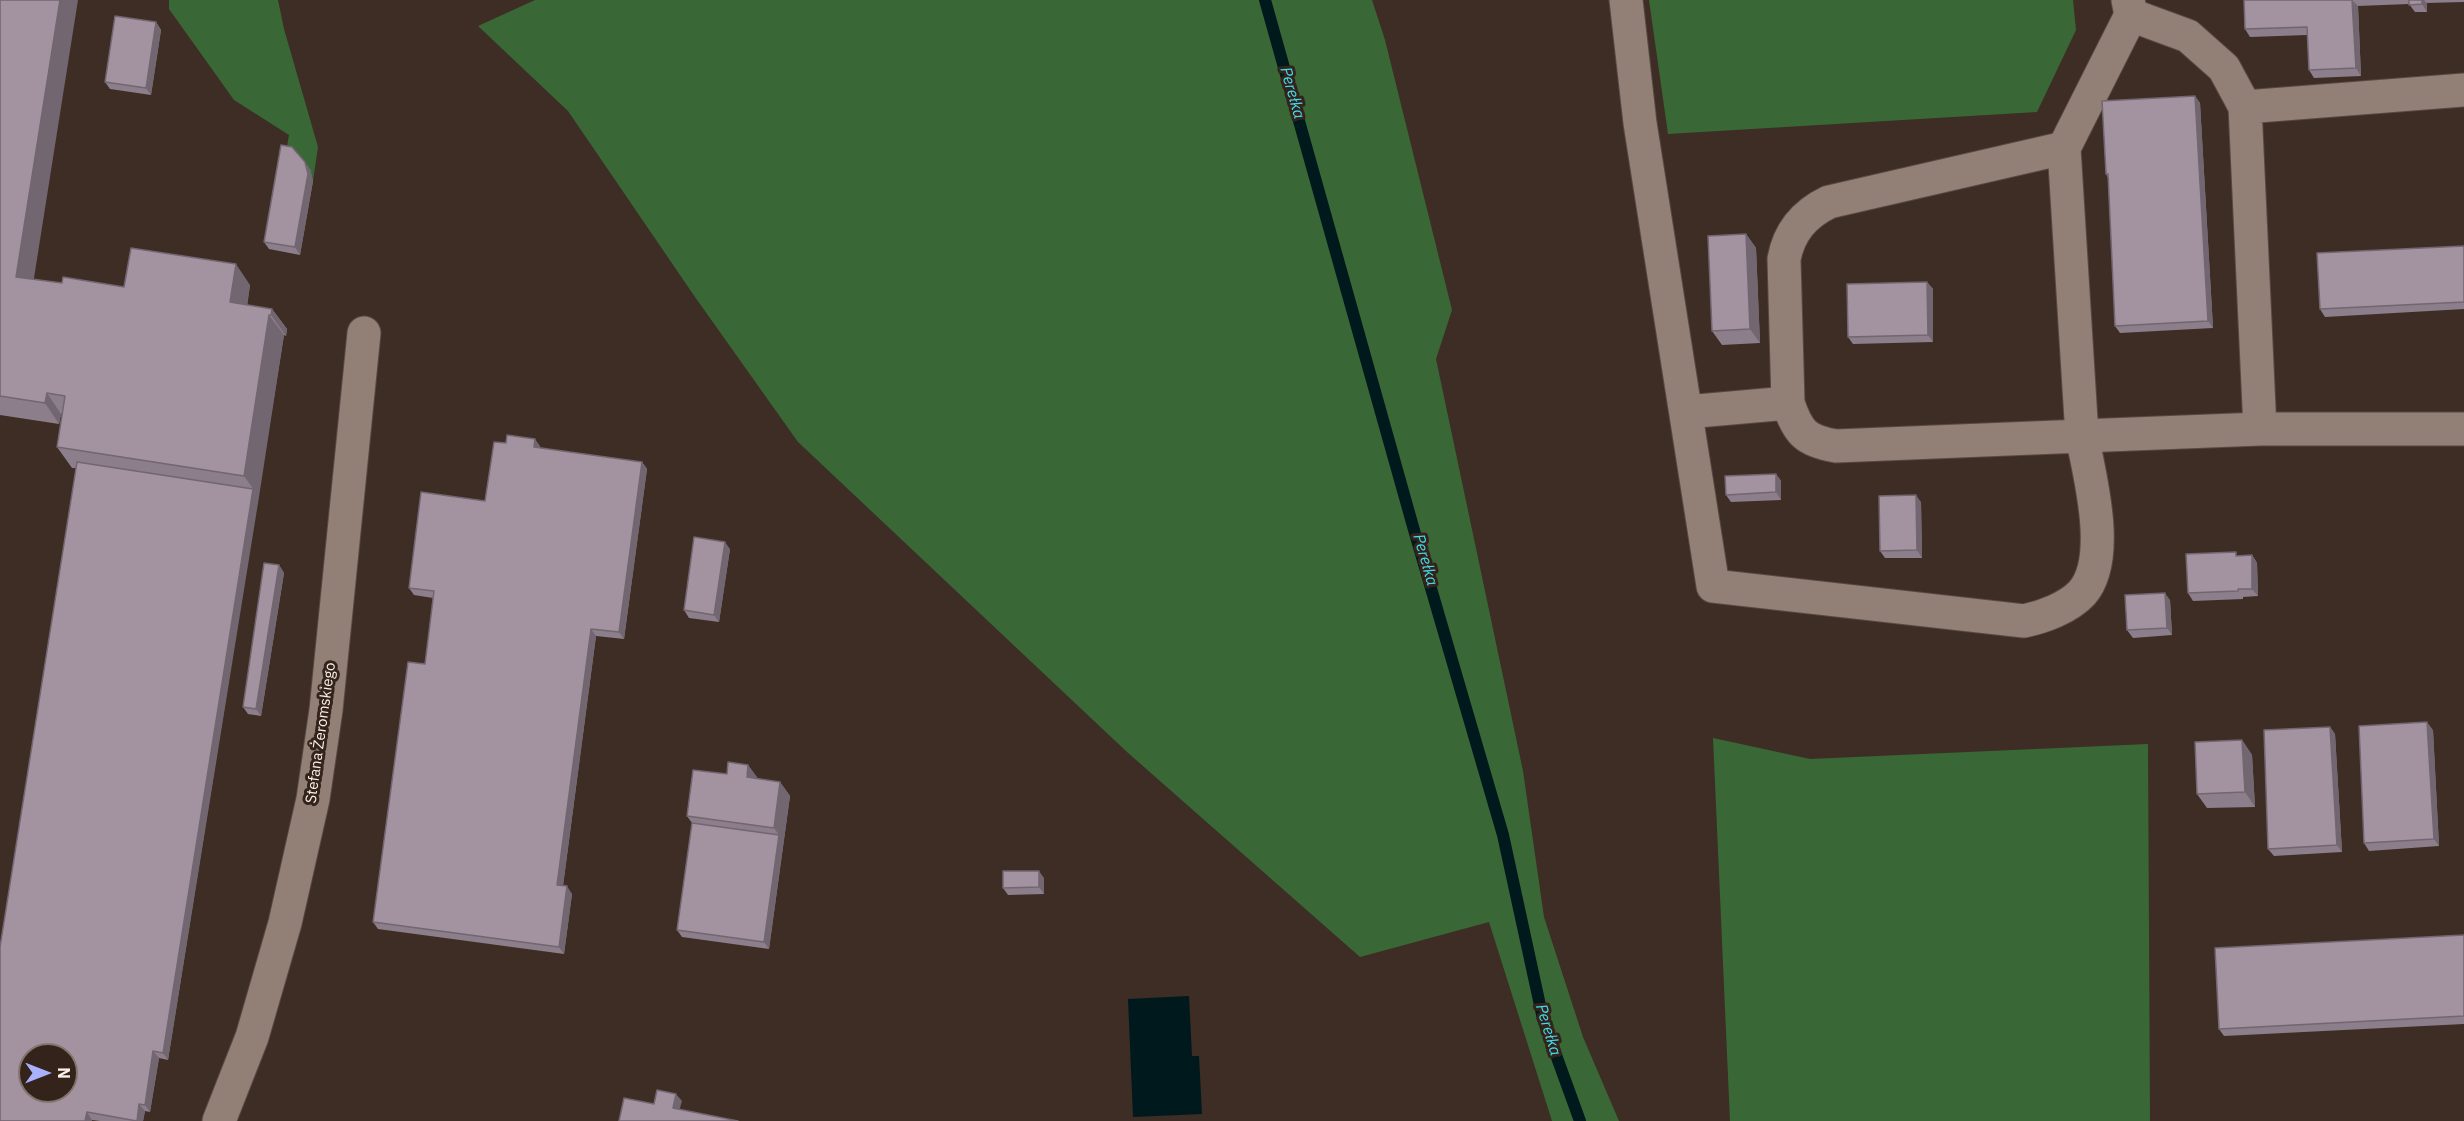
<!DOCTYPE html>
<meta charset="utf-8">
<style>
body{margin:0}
#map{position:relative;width:2464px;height:1121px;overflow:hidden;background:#3d2d25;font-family:"IBM Plex Sans",sans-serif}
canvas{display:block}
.north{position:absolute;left:18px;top:1043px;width:60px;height:60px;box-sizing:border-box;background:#33231b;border:2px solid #83756d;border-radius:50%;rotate:90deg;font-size:16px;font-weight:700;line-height:24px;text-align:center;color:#faefe9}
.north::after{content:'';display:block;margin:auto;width:21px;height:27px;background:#a9b0fc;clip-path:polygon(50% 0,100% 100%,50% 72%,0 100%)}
</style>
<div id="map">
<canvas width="2464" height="1121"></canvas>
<div class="north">N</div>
</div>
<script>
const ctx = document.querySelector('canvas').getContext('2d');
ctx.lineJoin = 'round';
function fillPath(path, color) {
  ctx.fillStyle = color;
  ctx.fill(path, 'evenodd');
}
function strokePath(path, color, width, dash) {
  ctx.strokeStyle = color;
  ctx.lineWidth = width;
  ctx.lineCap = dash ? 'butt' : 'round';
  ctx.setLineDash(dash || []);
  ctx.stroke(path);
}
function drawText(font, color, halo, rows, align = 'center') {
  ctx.font = font + ' "IBM Plex Sans",sans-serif';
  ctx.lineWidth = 6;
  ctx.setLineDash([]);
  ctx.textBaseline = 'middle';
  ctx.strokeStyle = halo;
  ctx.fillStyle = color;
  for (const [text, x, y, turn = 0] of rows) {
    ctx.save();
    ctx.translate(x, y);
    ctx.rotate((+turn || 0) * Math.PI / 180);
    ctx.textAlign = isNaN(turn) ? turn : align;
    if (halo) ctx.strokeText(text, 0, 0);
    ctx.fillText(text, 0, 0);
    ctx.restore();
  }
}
fillPath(new Path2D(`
 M 169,0 L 278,0 L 284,29 L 318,147 L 313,181 C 309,165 303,156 286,152 L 289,135 L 234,100 L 169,9 Z
 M 535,0 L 1372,0 L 1385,40 L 1452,310 L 1436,359 L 1523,771 L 1544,917 L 1583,1037 L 1619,1121 L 1552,1121 L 1489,922 L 1360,957 L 1127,752 L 798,442 L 695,297 L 568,111 L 478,26 Z
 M 1649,0 L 2073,0 L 2076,30 L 2037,112 L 1668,134 Z
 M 1713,738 L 1810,759 L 2148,744 L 2150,1121 L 1730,1121 Z`), '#396836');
fillPath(new Path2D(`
 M 1189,996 L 1192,1056 L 1199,1056 L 1202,1114 L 1133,1117 L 1128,999 Z`), '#00191d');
strokePath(new Path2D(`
 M 1265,0 L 1414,530 L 1503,835 L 1543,1019 L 1580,1121`), '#00191d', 12);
const minor = new Path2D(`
 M 1626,0 L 1640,123 L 1713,586 L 2024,621 C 2043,617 2068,608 2082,593 C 2112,559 2090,477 2082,436 L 2260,429
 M 2128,0 L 2131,15 L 2188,36 L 2224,68 L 2245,107 L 2260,429 L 2464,429
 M 2245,107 L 2464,90
 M 2064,148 L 1829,202 C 1804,214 1789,232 1784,259 L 1788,403 C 1798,433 1806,441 1836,446 L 2082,436 L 2064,148 L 2131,15
 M 1686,412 L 1788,403
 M 219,1121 L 252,1037 L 285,923 L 313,799 L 326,710 L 364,333`);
strokePath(minor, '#574943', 35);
strokePath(minor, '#927f75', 33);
fillPath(new Path2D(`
 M 0,0 L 33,279 L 62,283 L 124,287 L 250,285 L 247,305 L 272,309 L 287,329 L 286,336 L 284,335 L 168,1060 L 159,1058 L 150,1112 L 145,1111 L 143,1121 L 100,1121 L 92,1120 L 0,1121 L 76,468 L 72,468 L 57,447 L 62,414 L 61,414 L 59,424 L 0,415 Z
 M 2244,0 L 2464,0 L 2464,2 L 2427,3 L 2427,12 L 2415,12 L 2409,4 L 2358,6 L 2361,76 L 2314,78 L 2309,70 L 2307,35 L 2250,37 L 2245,29 Z
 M 156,22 L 161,30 L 151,95 L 110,89 L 105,82 Z
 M 2195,96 L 2200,103 L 2213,328 L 2120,333 L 2115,326 L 2108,178 L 2106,174 Z
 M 310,169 L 313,181 L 300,255 L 269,249 L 264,242 Z
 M 1746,234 L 1756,248 L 1760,343 L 1722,345 L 1712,331 Z
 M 2464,246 L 2464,309 L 2325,317 L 2320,309 Z
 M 1927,282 L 1933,289 L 1933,342 L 1853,344 L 1848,337 Z
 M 540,446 L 540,448 L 642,462 L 647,469 L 624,639 L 596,636 L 563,886 L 572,894 L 564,954 L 378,929 L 373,922 L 425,664 L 433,598 L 414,595 L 409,588 L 485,501 Z
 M 1776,474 L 1781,481 L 1781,500 L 1731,502 L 1726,495 Z
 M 1921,502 L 1922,558 L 1885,558 L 1880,551 Z
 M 730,549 L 719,622 L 689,618 L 684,610 Z
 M 2252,555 L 2257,563 L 2258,596 L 2243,597 L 2243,599 L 2193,601 L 2188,593 L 2239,556 Z
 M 279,565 L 284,573 L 261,716 L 248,714 L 243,707 Z
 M 2170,600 L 2172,635 L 2133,638 L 2127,630 Z
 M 2330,727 L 2335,734 L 2342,852 L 2274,856 L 2268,849 Z
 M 2433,730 L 2439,846 L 2369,851 L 2364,843 Z
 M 2242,740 L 2252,755 L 2255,807 L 2207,808 L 2197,794 Z
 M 748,765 L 758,779 L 780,782 L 790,796 L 769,949 L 682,937 L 677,930 L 692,823 L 687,816 L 727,774 Z
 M 1044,878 L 1044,894 L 1008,895 L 1003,888 Z
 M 2464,935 L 2464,1024 L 2224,1036 L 2219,1029 Z`), '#8c7e8a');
fillPath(new Path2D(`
 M 60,0 L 78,0 L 31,297 L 16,277 Z
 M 2352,0 L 2358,6 L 2361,76 L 2356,68 Z
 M 2422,0 L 2424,0 L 2427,3 L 2427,12 L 2422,4 Z
 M 156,22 L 161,30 L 151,95 L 146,88 Z
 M 2195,96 L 2200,103 L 2213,328 L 2208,321 Z
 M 305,162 L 310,169 L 313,181 L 300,255 L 295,247 Z
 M 1746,234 L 1756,248 L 1760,343 L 1750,329 Z
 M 236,264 L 250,285 L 245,323 L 230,302 Z
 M 1927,282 L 1933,289 L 1933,342 L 1928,335 Z
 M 272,309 L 287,329 L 286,336 L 271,315 Z
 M 269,315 L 284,335 L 259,497 L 244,476 Z
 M 47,393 L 61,414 L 59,424 L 45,403 Z
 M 535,439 L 540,446 L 539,455 L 534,447 Z
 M 642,462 L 647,469 L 624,639 L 619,632 Z
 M 1776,474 L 1781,481 L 1781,500 L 1776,492 Z
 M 253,489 L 259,497 L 168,1060 L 163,1053 Z
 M 1916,495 L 1921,502 L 1922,558 L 1917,550 Z
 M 725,542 L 730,549 L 719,622 L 714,615 Z
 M 2252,555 L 2257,563 L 2258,596 L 2252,589 Z
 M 279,565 L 284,573 L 261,716 L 256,709 Z
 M 2165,593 L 2170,600 L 2172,635 L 2167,628 Z
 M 591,629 L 596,636 L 562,893 L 557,885 Z
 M 2427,722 L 2433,730 L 2439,846 L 2434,839 Z
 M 2330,727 L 2335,734 L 2342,852 L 2337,845 Z
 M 2242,740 L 2252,755 L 2255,807 L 2245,792 Z
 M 748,765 L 759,780 L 747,777 Z
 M 780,782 L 790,796 L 769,949 L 764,942 L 779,835 L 774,828 Z
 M 1039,871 L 1044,878 L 1044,894 L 1039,887 Z
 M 567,886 L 572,894 L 564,954 L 559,947 Z
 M 153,1051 L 159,1058 L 150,1112 L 145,1105 Z
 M 676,1094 L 682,1101 L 678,1115 L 673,1108 Z
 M 139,1104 L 145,1111 L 143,1121 L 137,1121 Z
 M 87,1112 L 92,1120 L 92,1121 L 85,1121 Z`), '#726670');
const building = new Path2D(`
 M 0,0 L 60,0 L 16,277 L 62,283 L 63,277 L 124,287 L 131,248 L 236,264 L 230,302 L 272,309 L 271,315 L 269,315 L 244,476 L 57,447 L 65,396 L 47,393 L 45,403 L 0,396 Z
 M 2244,0 L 2352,0 L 2356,68 L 2309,70 L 2307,27 L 2245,29 Z
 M 2409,0 L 2422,0 L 2422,4 L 2409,5 Z
 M 115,16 L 156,22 L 146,88 L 105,82 Z
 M 2195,96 L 2208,321 L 2115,326 L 2108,174 L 2106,174 L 2102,101 Z
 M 281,145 L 292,147 L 305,162 L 308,174 L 295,247 L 264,242 Z
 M 1746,234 L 1750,329 L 1712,331 L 1708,236 Z
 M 2464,246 L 2464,302 L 2320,309 L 2317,253 Z
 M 1927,282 L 1928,335 L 1848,337 L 1847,284 Z
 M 507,435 L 535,439 L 534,447 L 642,462 L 619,632 L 591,629 L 557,885 L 567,886 L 559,947 L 373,922 L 408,662 L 425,664 L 434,591 L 409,588 L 421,492 L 485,501 L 494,442 L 506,443 Z
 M 77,462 L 253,489 L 163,1053 L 153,1051 L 145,1105 L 139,1104 L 137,1121 L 87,1112 L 85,1121 L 0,1121 L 0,947 ZM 30,1055 L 66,1055 L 66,1091 L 30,1091 Z
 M 1776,474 L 1776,492 L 1726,495 L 1725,476 Z
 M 1916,495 L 1917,550 L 1880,551 L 1879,496 Z
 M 694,537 L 725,542 L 714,615 L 684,610 Z
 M 2236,552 L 2236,556 L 2252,555 L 2252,589 L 2238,589 L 2238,591 L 2188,593 L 2186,554 Z
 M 264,563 L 279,565 L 256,709 L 243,707 Z
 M 2165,593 L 2167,628 L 2127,630 L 2125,595 Z
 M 2427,722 L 2434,839 L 2364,843 L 2359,726 Z
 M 2330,727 L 2337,845 L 2268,849 L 2264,730 Z
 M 2242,740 L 2245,792 L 2197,794 L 2195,742 Z
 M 728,762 L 748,765 L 747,777 L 780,782 L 774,828 L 687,816 L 693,770 L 727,774 Z
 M 692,823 L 779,835 L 764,942 L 677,930 Z
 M 1003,871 L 1039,871 L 1039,887 L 1003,888 Z
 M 2464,935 L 2464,1016 L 2219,1029 L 2215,948 Z
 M 657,1090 L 676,1094 L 673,1108 L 738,1121 L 619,1121 L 624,1098 L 654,1104 Z`);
fillPath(building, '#a392a0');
strokePath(building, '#726670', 1.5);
drawText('15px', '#faefe9', '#33231b', [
 ["Stefana Żeromskiego",321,733,-82]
]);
drawText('italic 16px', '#43dbee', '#33231b', [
 ["Perełka",1292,93,74],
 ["Perełka",1425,560,74],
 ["Perełka",1548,1030,73]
]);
</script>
